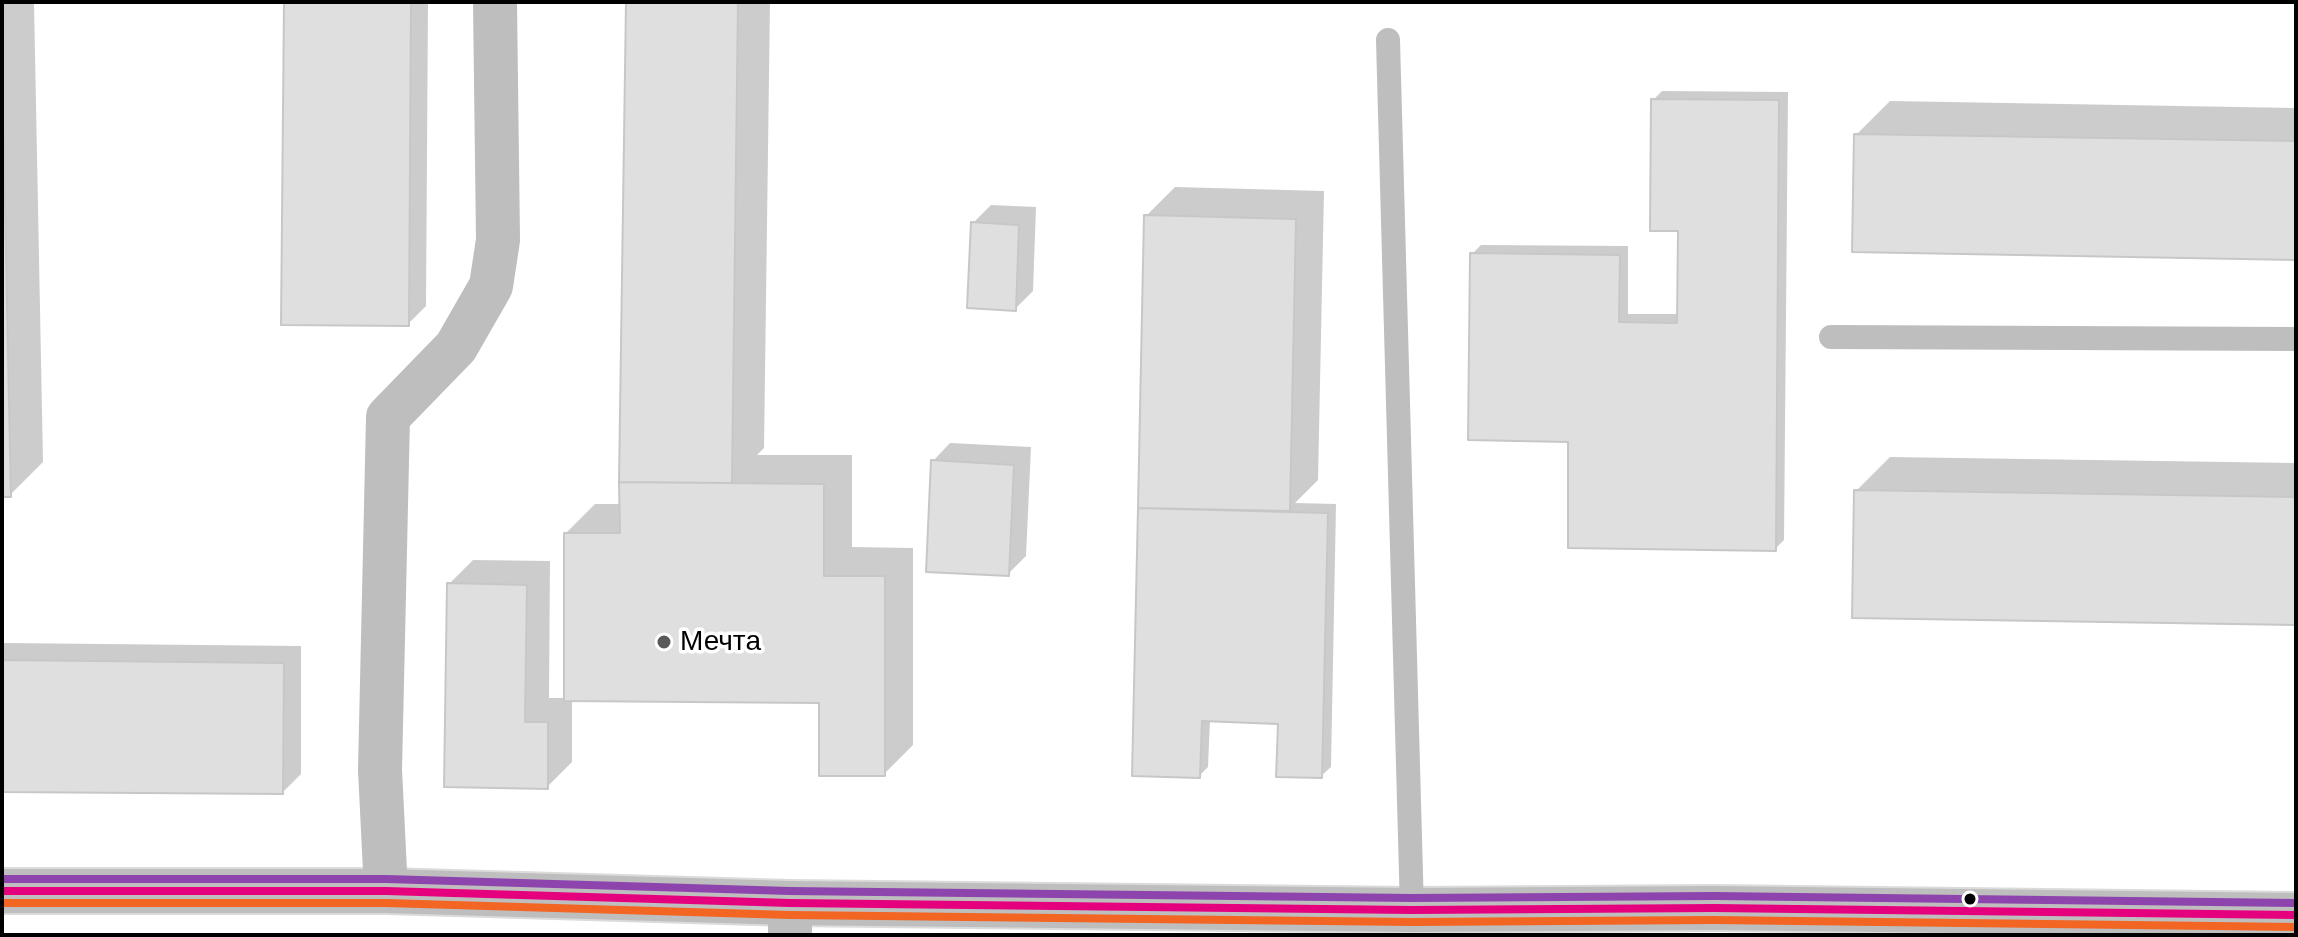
<!DOCTYPE html>
<meta charset="utf-8">
<style>
body{margin:0}
#map{position:relative;width:2298px;height:937px;overflow:hidden;background:#fff;font-family:"Work Sans",sans-serif}
canvas{display:block}
.frame{position:absolute;inset:0;border:4px solid #000;pointer-events:none}
</style>
<div id="map">
<canvas width="2298" height="937"></canvas>
<div class="frame"></div>
</div>
<script>
const ctx = document.querySelector('canvas').getContext('2d');
ctx.lineJoin = 'round';
function fillPath(path, color) {
  ctx.fillStyle = color;
  ctx.fill(path, 'evenodd');
}
function strokePath(path, color, width, dash) {
  ctx.strokeStyle = color;
  ctx.lineWidth = width;
  ctx.lineCap = dash ? 'butt' : 'round';
  ctx.setLineDash(dash || []);
  ctx.stroke(path);
}
function drawText(font, color, halo, rows, align = 'center') {
  ctx.font = font + ' "Work Sans",sans-serif';
  ctx.lineWidth = 7;
  ctx.setLineDash([]);
  ctx.textBaseline = 'middle';
  ctx.strokeStyle = halo;
  ctx.fillStyle = color;
  for (const [text, x, y, turn = 0] of rows) {
    ctx.save();
    ctx.translate(x, y);
    ctx.rotate((+turn || 0) * Math.PI / 180);
    ctx.textAlign = isNaN(turn) ? turn : align;
    if (halo) ctx.strokeText(text, 0, 0);
    ctx.fillText(text, 0, 0);
    ctx.restore();
  }
}
fillPath(new Path2D(`
 M 2,2 L 34,2 L 43,462 L 10,495 L 2,495 Z
 M 286,2 L 428,2 L 426,306 L 408,324 Z
 M 628,2 L 770,2 L 764,448 L 757,455 L 852,455 L 852,547 L 913,548 L 913,745 L 884,774 L 821,701 L 572,700 L 572,762 L 547,787 L 449,584 L 473,560 L 550,561 L 549,698 L 566,698 L 566,533 L 595,504 L 621,504 Z
 M 1662,91 L 1788,92 L 1784,540 L 1775,549 L 1570,440 L 1472,254 L 1481,245 L 1628,246 L 1628,314 L 1679,314 L 1680,229 L 1653,100 Z
 M 1890,101 L 2296,108 L 2296,258 L 1856,135 Z
 M 1175,187 L 1324,191 L 1318,480 L 1295,503 L 1336,504 L 1331,767 L 1321,776 L 1280,722 L 1210,720 L 1208,767 L 1199,776 L 1134,774 L 1146,216 Z
 M 991,205 L 1036,207 L 1033,291 L 1015,309 L 973,223 Z
 M 950,443 L 1031,447 L 1026,556 L 1008,574 L 933,461 Z
 M 1890,457 L 2296,463 L 2296,623 L 1856,491 Z
 M 4,643 L 301,646 L 301,774 L 283,792 L 2,790 L 2,645 Z`), '#0003');
const building = new Path2D(`
 M 284,2 L 411,2 L 409,326 L 281,325 Z
 M 626,2 L 738,2 L 732,483 L 619,482 Z
 M 2,59 L 11,497 L 2,497 Z
 M 1651,99 L 1779,100 L 1776,551 L 1568,548 L 1568,442 L 1468,440 L 1470,253 L 1620,255 L 1619,322 L 1677,323 L 1678,231 L 1650,231 Z
 M 1854,134 L 2296,141 L 2296,260 L 1852,252 Z
 M 1144,215 L 1296,219 L 1290,511 L 1138,508 Z
 M 971,222 L 1019,225 L 1016,311 L 967,308 Z
 M 931,460 L 1014,465 L 1009,576 L 926,572 Z
 M 619,482 L 824,484 L 824,576 L 885,576 L 885,776 L 819,776 L 819,703 L 564,701 L 564,533 L 620,533 Z
 M 1854,490 L 2296,497 L 2296,625 L 1852,618 Z
 M 1138,508 L 1328,513 L 1322,778 L 1276,777 L 1278,724 L 1202,721 L 1200,778 L 1132,776 Z
 M 447,583 L 527,585 L 525,722 L 548,722 L 548,789 L 444,787 Z
 M 2,660 L 284,663 L 283,794 L 2,792 Z`);
fillPath(building, '#dfdfdf');
strokePath(building, '#c7c7c7', 2);
const primary = new Path2D(`
 M 2,891 L 386,891 L 790,903 L 1412,910 L 1714,908 L 2296,915`);
strokePath(primary, '#dbdbdb', 48);
strokePath(new Path2D(`
 M 1388,40 L 1412,910
 M 1831,337 L 2296,339`), '#bebebe', 24);
strokePath(new Path2D(`
 M 386,891 L 380,770 L 388,417 L 456,347 L 491,286 L 498,240 L 495,2
 M 790,903 L 790,935`), '#bebebe', 44);
strokePath(primary, '#bebebe', 44);
strokePath(new Path2D(`
 M 2,891 L 386,891 L 790,903 L 1412,910 L 1714,908 L 2296,915`), '#e5007d', 8);
strokePath(new Path2D(`
 M 2,903 L 386,903 L 790,915 L 1412,922 L 1714,920 L 2296,927`), '#f26522', 8);
strokePath(new Path2D(`
 M 2,879 L 386,879 L 790,891 L 1412,898 L 1714,896 L 2296,903`), '#8e44ad', 8);
for (const [x, y, r, color] of [
 [664,642,8,"#595959"],
 [1970,899,7,"#000"]
]) {
  const dot = new Path2D();
  dot.arc(x, y, r, 0, 2 * Math.PI);
  ctx.fillStyle = color;
  ctx.fill(dot);
  strokePath(dot, '#fff', 3);
}
drawText('28px', '#000', '#fff', [
 ["Мечта",680,642]
], 'left');
</script>
